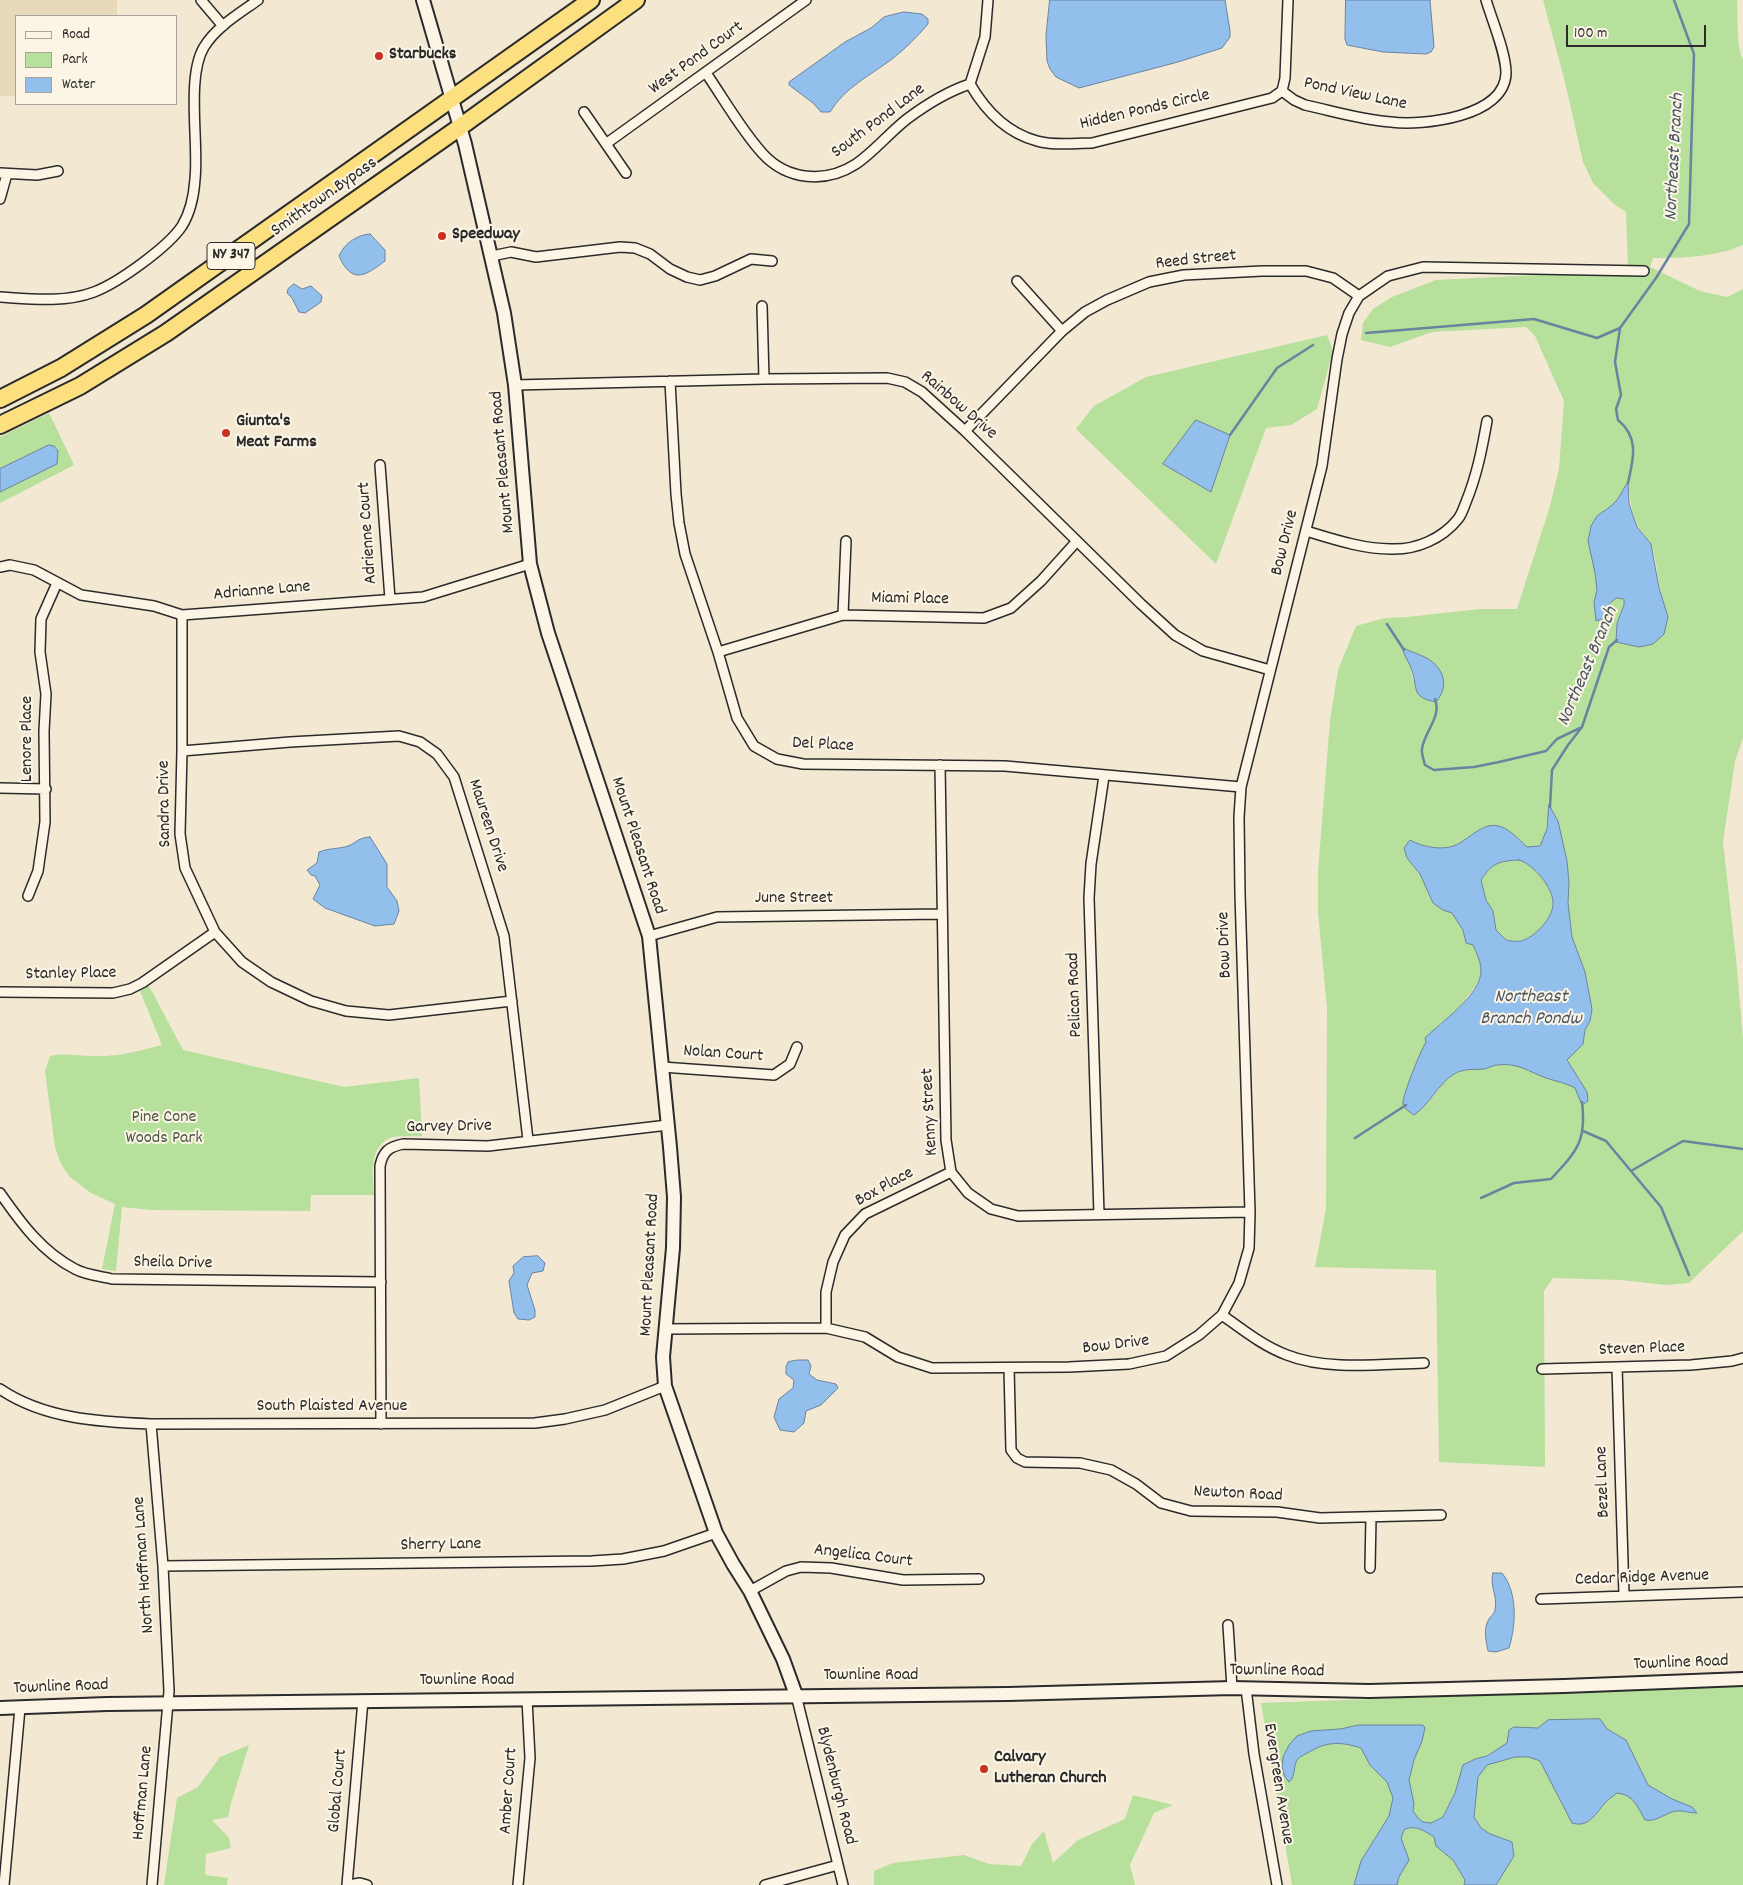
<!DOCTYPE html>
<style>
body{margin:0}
#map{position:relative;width:1743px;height:1885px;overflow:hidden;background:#f3e8d2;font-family:Dekko,sans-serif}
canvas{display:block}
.legend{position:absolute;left:15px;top:15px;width:162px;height:90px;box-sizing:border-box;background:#fcf5e5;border:1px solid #a8a49b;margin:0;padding:6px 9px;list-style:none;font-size:15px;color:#2b2b2b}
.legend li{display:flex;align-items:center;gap:10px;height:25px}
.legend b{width:25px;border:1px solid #a8a49b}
.scale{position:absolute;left:1566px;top:25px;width:140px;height:22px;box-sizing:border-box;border:2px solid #2b2b2b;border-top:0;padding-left:6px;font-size:15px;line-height:18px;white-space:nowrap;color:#2b2b2b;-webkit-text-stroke:4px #fcf5e5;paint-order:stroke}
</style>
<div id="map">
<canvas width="1743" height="1885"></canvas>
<ul class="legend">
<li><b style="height:6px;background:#fcf5e5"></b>Road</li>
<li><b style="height:14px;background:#b6e09c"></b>Park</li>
<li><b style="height:14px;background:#93bfec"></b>Water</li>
</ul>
<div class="scale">100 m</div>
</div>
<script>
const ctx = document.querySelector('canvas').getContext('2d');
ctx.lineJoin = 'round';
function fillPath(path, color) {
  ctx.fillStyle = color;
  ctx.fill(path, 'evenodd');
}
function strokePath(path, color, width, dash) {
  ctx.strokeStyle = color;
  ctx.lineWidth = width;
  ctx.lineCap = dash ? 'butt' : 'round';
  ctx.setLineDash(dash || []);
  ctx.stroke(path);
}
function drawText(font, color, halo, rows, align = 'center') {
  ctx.font = font + ' Dekko,sans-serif';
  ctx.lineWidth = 4;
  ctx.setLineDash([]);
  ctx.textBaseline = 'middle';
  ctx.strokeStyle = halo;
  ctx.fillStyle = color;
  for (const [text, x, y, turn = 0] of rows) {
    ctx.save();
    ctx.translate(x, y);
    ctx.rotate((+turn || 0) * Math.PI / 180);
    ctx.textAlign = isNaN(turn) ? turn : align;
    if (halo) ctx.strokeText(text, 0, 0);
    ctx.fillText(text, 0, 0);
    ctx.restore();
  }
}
fillPath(new Path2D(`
 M 0,0 L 117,0 L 117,16 L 16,16 L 16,96 L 0,96 Z`), '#e8d9bb');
fillPath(new Path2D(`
 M 1543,0 L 1737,0 C 1738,15 1736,47 1743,59 L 1743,245 C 1716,257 1683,258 1653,258 L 1650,267 L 1700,291 L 1727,297 L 1743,289 L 1743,738 L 1735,761 L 1723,842 L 1736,958 L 1743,1039 L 1743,1231 L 1689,1283 L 1666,1285 L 1621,1280 L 1553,1278 L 1544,1291 L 1545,1467 L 1439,1462 L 1436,1270 L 1315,1267 L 1326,1209 L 1327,1008 L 1318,912 L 1318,872 L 1330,720 L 1338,670 L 1356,626 L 1385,618 L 1407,617 L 1480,609 L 1517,609 L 1550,506 L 1559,469 L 1564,401 L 1535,336 L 1526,327 L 1432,332 L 1390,347 L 1361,340 L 1363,323 L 1373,309 L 1392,297 L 1436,280 L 1536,275 L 1619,275 L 1628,270 L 1626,212 L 1614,204 L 1593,183 L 1583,162 L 1565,82 ZM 1628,483 C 1631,498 1630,510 1637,524 C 1640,532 1649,538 1652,547 C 1658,564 1657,582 1663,600 L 1639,647 L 1616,642 L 1617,623 L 1624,605 L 1624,599 L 1616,597 L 1609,604 L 1594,602 L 1597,590 L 1595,573 L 1588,541 L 1591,526 L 1597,516 L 1610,507 L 1617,500 ZM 1409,652 L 1422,655 L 1413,682 ZM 1549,806 L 1567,861 L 1569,882 L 1568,903 L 1572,937 L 1585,972 L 1592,1009 L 1590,1021 L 1585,1030 L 1583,1044 L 1567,1060 L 1581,1082 L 1583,1105 L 1575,1088 L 1569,1085 L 1544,1077 L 1517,1066 L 1499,1064 L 1485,1069 L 1466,1068 L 1454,1074 L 1441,1085 L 1433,1097 L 1409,1086 C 1415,1064 1423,1044 1437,1027 C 1442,1021 1449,1018 1455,1012 C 1460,1008 1463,1002 1467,997 C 1485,976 1484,970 1473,945 L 1466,943 L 1463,930 L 1452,913 L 1443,910 L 1433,903 L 1420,874 L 1407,858 L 1410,841 C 1422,847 1439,849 1453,846 C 1462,844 1478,831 1487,826 L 1514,835 L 1527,847 L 1540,846 L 1547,829 Z
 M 1327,335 L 1333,351 L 1317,409 L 1291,425 L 1266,428 L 1216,564 L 1076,429 L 1094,406 L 1146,377 Z
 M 49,413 L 74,465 L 0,503 L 0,437 Z
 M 1519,860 C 1533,864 1554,888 1553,904 C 1553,918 1534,938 1521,941 C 1517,942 1510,941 1506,940 L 1496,930 L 1493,911 L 1486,900 L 1481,880 C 1492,863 1499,861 1519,860 Z
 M 149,986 L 183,1050 L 344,1087 L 419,1078 L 422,1136 C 413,1137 398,1135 390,1138 C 368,1148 373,1175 374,1195 L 311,1195 L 310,1211 L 151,1210 L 122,1207 L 116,1271 L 102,1269 L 115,1204 L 91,1193 L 70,1177 L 61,1164 L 55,1147 L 45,1071 L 50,1056 C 63,1053 75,1055 89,1056 C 113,1058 138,1051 162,1045 L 140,991 Z
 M 1743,1686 L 1743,1885 L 1292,1885 L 1261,1703 Z
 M 249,1745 L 231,1803 L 228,1817 L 212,1820 L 229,1838 L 231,1848 L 206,1854 L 205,1875 L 228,1878 L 227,1885 L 164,1885 L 177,1798 L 198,1787 L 220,1757 Z
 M 1133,1795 L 1173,1805 L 1154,1813 L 1130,1865 L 1135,1885 L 874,1885 L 874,1871 L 893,1863 L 964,1855 L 989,1864 L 1021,1866 L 1032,1844 L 1044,1831 L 1053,1863 L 1078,1840 L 1125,1819 Z`), '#b6e09c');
const water = new Path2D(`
 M 1050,0 L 1225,0 L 1230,31 L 1230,37 L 1222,48 L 1178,62 L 1079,88 L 1056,77 L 1050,69 L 1047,61 L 1046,36 Z
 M 1346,0 L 1430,0 L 1434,47 L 1431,52 L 1426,54 L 1383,52 L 1347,45 L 1345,39 Z
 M 904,12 L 922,14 L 928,19 L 928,24 C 917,37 905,49 892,59 C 871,75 844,88 830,112 L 821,112 L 813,103 L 789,85 L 789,82 L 845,42 L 871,28 L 884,17 Z
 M 370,234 L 385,250 L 385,261 C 365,276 352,285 339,256 C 344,244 356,235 370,234 Z
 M 294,284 L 302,289 L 311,286 L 322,296 L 321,302 L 305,313 L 299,312 L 292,298 L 287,293 L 288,289 Z
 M 1196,420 L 1230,435 L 1211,492 L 1163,464 Z
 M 49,445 L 54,446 L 58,451 L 57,464 L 0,492 L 0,469 Z
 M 1628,482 L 1629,503 L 1632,513 L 1637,527 L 1651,544 L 1659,588 L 1668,617 L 1664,634 L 1653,644 L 1639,647 L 1616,642 L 1617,623 L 1624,605 L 1624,599 L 1616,598 L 1609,604 L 1606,618 L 1596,621 L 1594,602 L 1597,590 L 1595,573 L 1588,541 L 1591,526 L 1597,516 L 1610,507 L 1617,500 Z
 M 1402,647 C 1408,651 1414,652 1420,655 C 1441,663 1452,683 1436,702 C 1411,697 1418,690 1412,670 C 1409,662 1404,656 1402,647 Z
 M 1549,805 L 1558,821 L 1567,861 L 1569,882 L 1568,903 L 1572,937 L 1585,972 L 1592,1009 L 1590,1021 L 1585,1030 L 1583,1044 L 1567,1060 L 1587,1092 L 1588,1101 L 1582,1105 L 1575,1088 C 1566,1083 1555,1081 1546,1078 C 1530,1072 1516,1062 1498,1065 C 1493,1065 1489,1068 1484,1069 C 1473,1070 1464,1068 1454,1074 C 1438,1084 1430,1104 1414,1115 C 1410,1112 1404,1109 1403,1104 C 1402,1096 1421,1050 1426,1042 L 1425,1038 C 1441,1022 1481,995 1481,971 C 1481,962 1477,954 1473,945 L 1466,943 L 1463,930 L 1452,913 L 1443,910 L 1433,903 L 1420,874 L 1407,858 L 1404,848 L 1410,840 C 1422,847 1443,851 1456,845 C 1469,839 1483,822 1498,826 C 1509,828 1519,840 1527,847 L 1540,846 L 1547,829 ZM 1519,860 C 1533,864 1554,888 1553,904 C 1553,918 1534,938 1521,941 C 1517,942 1510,941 1506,940 L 1496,930 L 1493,911 L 1486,900 L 1481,880 C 1492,863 1499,861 1519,860 Z
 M 370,837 L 387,864 L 387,887 L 397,901 L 399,911 L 394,924 L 375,926 L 325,908 L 313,899 L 320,885 L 315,876 L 311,875 L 307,870 L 317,863 L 319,852 C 329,848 339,849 348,846 C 358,842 357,838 370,837 Z
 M 538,1256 L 545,1263 L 543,1271 L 532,1273 L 527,1285 L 535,1310 L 535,1317 L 529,1320 L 518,1319 L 514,1313 L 509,1281 L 514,1273 L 513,1266 L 523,1257 Z
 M 798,1360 L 808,1360 L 811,1366 L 809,1374 L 817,1380 L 836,1384 L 838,1388 L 821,1405 L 806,1411 L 804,1423 L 794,1432 L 780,1430 L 774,1417 L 779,1399 L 793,1388 L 794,1380 L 786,1374 L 786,1367 L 788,1362 Z
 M 1493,1573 L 1502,1573 C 1518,1593 1516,1625 1509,1648 L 1496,1652 L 1488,1651 C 1486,1641 1483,1628 1489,1619 C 1491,1616 1495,1613 1495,1609 C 1498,1596 1489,1585 1493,1573 Z
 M 1600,1719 L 1607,1729 L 1626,1740 L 1648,1785 L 1672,1799 L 1692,1807 L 1697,1813 C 1688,1813 1681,1809 1672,1812 C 1663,1815 1655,1822 1645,1820 C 1637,1806 1634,1795 1617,1793 C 1612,1797 1607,1800 1604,1804 C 1595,1815 1588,1828 1572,1823 L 1540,1761 L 1529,1757 L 1515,1757 L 1487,1765 L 1478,1777 L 1474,1817 L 1481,1828 L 1490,1834 L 1512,1842 L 1514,1856 L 1496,1885 L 1464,1885 L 1465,1880 L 1453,1860 L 1436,1846 L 1434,1837 C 1425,1831 1414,1824 1404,1830 L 1401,1838 L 1409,1860 L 1399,1877 L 1397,1885 L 1354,1885 L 1361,1861 L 1389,1816 L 1393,1798 L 1387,1782 L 1370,1765 L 1361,1748 C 1342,1742 1328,1741 1311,1751 C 1306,1754 1300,1756 1297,1760 C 1293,1767 1296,1776 1289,1782 L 1285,1777 L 1282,1768 L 1283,1757 L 1289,1745 L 1297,1736 L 1311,1731 L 1340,1729 L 1359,1725 L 1423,1725 L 1425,1728 L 1422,1741 L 1414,1760 L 1409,1780 L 1414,1804 L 1413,1811 L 1418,1818 L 1423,1822 L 1431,1823 L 1443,1817 L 1455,1793 L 1463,1765 L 1475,1759 L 1487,1756 L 1507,1743 L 1509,1730 L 1514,1727 L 1538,1728 L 1548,1720 Z`);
fillPath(water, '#93bfec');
strokePath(water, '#69849f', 1);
strokePath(new Path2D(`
 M 1366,333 L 1534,319 L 1597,338 L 1620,328
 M 1230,435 L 1277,368 L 1313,345
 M 1628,483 C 1633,460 1640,438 1618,420 L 1616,409 L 1621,395 L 1615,362 L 1620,328 L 1656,278 L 1689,224 L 1694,54 L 1674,0
 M 1387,624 L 1404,650
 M 1435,699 C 1442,717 1424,732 1422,749 C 1421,754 1424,760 1425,765 L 1434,770 L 1474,767 L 1499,762 L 1546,751 L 1557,739 L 1580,728
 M 1550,807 L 1552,770 L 1568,745 L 1582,727 L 1609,647 L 1617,640
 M 1583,1131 L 1606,1141 L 1661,1207 L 1689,1275
 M 1355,1138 L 1406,1105
 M 1631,1171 L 1683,1141 L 1743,1149
 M 1481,1198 L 1514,1183 L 1551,1179 C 1576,1152 1587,1142 1582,1102`), '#69849f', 2.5);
const street = new Path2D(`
 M 201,0 L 223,26
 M 988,0 L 985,37 L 970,84 C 985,110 1007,133 1037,141 C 1054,146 1074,143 1092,143 L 1272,98 L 1282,91 L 1285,78 L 1288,0
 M 706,73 C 724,99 741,130 763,154 C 787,180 825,184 856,164 C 874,152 889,133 907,119 C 927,104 946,92 970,84
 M 1282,91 L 1294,100 L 1305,105 C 1333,111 1362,120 1391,122 C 1423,126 1505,117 1506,73 C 1506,53 1492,20 1486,0
 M 584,112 L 626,173
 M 607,143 L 806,0
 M 0,173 L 37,175 L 58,171
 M 0,199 L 7,174
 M 492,256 L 511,252 L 536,257 L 620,247 L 635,248 L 650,254 L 670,269 L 687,277 L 700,280 L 715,276 L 751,259 L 772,261
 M 1017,281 L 1062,331
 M 0,297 C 31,299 65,303 94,292 C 118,283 168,247 182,226 C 190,213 194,194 195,179 C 199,143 186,77 204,47 C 216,27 240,13 258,0
 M 762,306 L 764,379
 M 670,381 L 676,494 L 679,523 L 685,554 L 718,652 L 737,718 L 754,746 L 777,759 L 803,764 L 1005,766 L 1241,787
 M 515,385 L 764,379 L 887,378 L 905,382 L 922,392 L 965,431 L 1141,604 L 1175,635 L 1203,651 L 1270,670
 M 965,431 L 1062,331 L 1085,312 L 1107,300 L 1149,282 L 1184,275 L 1262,271 L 1306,271 L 1333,278 L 1359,296
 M 380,465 L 390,599
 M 1306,531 C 1333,539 1362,549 1391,549 C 1416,550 1442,539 1458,519 C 1462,514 1464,507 1466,502 C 1477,475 1482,449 1487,421
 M 0,567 L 10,565 L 34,570 L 81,595 L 154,606 L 182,615 L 423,597 L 530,564
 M 182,615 L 182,751 L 180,834 L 185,868 L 215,932 L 242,962 L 271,982 L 311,1001 L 346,1011 L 389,1015 L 512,1001
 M 843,615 L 846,541
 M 718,652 L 843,615 L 984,618 L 1011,608 L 1041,581 L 1077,541
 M 182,751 L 290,742 L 399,736 L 420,742 L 437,754 L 454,777 L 504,936 L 528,1140
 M 940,765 L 946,1140 L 951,1172 L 968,1193 L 991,1209 L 1018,1216 L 1250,1212
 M 0,788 L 46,789
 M 28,896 L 38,871 L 45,822 L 44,731 L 46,694 L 40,652 L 41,619 L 57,583
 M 649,936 L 717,917 L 941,914
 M 0,992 L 113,993 L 130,989 L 142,983 L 215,932
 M 662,1067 L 774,1075 L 790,1064 L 797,1047
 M 0,1193 C 21,1223 42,1252 75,1269 C 86,1275 100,1276 112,1279 L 381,1282
 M 1099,1214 L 1089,898 L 1091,864 L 1104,776
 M 1222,1315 C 1243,1330 1263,1346 1287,1355 C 1327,1371 1381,1364 1424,1363
 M 826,1328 L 826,1292 L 833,1262 L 845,1235 L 865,1214 L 951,1172
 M 665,1329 L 826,1328 L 865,1337 L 898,1357 L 932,1368 L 1069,1367 L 1129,1364 L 1166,1356 L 1199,1335 L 1222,1315 L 1239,1283 L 1249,1248 L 1250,1212 L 1240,894 L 1239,817 L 1241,787 L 1322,466 L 1337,359 L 1342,334 L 1349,313 L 1359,296 L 1388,276 L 1423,267 L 1644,271
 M 1617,1367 L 1624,1595
 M 1009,1368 L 1011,1450 L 1017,1458 L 1025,1462 L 1080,1463 L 1111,1470 L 1136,1484 L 1161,1503 L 1191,1511 L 1277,1512 L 1320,1518 L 1441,1515
 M 1542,1369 L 1691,1365 L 1732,1361 L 1743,1358
 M 0,1389 C 44,1419 100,1422 151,1424 L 535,1423 L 565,1419 L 605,1410 L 665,1386
 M 151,1424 L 163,1566 L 169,1691 L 152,1885
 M 381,1424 L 380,1166 C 383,1151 389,1147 403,1144 L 488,1146 L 668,1125
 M 163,1566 L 592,1561 L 623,1559 L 664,1551 L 716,1533
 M 1370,1568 L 1371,1517
 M 750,1591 L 786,1571 L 801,1567 L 831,1568 L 903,1580 L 979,1579
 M 1541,1599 L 1743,1592
 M 1228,1625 L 1232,1688
 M 1246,1688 L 1254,1754 L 1277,1885
 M 796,1695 L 843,1885
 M 4,1885 L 20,1708
 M 347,1885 L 363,1700
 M 349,1885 L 360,1883 L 367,1885
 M 518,1885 L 530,1758 L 527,1699
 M 765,1885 L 838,1865`);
const secondary = new Path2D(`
 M 423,0 L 465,144 L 504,313 L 515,385 L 530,564 L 548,633 L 649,936 L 670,1147 L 674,1197 L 673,1248 L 663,1357 L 665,1386 L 716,1533 L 733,1564 L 750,1591 L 783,1659 L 796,1695
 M 0,1708 L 107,1704 L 1008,1694 L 1232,1688 L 1369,1691 L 1564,1686 L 1743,1679`);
const highway = new Path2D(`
 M 0,399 L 61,368 L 146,315 L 591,0
 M 0,425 L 80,386 L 166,333 L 460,127 L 636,0`);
strokePath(street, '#2b2b2b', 12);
strokePath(secondary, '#2b2b2b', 16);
strokePath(highway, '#2b2b2b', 20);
strokePath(street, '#fcf5e5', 9);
strokePath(secondary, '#fcf5e5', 12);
strokePath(highway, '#fce080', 16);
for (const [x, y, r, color] of [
 [379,56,5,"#c8321e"],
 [442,236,5,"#c8321e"],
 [226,433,5,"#c8321e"],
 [984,1769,5,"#c8321e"]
]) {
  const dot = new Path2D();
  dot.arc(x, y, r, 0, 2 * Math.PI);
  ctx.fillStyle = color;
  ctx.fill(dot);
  strokePath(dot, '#fcf5e5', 2);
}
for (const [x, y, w] of [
 [231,256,48]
]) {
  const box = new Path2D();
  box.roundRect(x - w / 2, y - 13.5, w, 27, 4);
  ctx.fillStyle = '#fcf5e5';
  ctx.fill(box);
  strokePath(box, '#2b2b2b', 1);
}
drawText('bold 16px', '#2b2b2b', null, [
 ["NY 347",231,256]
]);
drawText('bold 18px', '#2b2b2b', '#fcf5e5', [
 ["Starbucks",389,56],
 ["Speedway",452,236],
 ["Giunta's",236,423],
 ["Meat Farms",236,444],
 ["Calvary",994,1759],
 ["Lutheran Church",994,1780]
], 'left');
drawText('18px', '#2b2b2b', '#fcf5e5', [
 ["West Pond Court",697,59,-36],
 ["Pond View Lane",1355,95,12],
 ["Hidden Ponds Circle",1145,111,-13],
 ["South Pond Lane",879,122,-37],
 ["Smithtown Bypass",325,198,-35],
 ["Reed Street",1196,261,-6],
 ["Rainbow Drive",958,406,41],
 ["Mount Pleasant Road",504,462,-95],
 ["Adrienne Court",369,533,-94],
 ["Bow Drive",1286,543,-76],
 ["Adrianne Lane",262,592,-5],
 ["Miami Place",910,600,1],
 ["Lenore Place",29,739,-90],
 ["Del Place",823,746,3],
 ["Sandra Drive",166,804,-91],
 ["Maureen Drive",487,826,72],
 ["Mount Pleasant Road",637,846,72],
 ["June Street",794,900],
 ["Bow Drive",1226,945,-92],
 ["Stanley Place",71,975,-1],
 ["Pelican Road",1076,995,-92],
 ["Nolan Court",723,1055,4],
 ["Kenny Street",931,1112,-93],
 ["Garvey Drive",449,1128,-1],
 ["Box Place",885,1188,-29],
 ["Sheila Drive",173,1264,1],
 ["Mount Pleasant Road",651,1265,-87],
 ["Bow Drive",1116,1346,-7],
 ["Steven Place",1642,1350,-2],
 ["South Plaisted Avenue",332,1408],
 ["Bezel Lane",1604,1482,-92],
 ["Newton Road",1238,1495,3],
 ["Sherry Lane",441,1546,-1],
 ["Angelica Court",863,1557,7],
 ["North Hoffman Lane",145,1565,-94],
 ["Cedar Ridge Avenue",1642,1579,-2],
 ["Townline Road",1681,1664,-2],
 ["Townline Road",1277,1672,1],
 ["Townline Road",871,1677],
 ["Townline Road",467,1682],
 ["Townline Road",61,1688,-2],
 ["Evergreen Avenue",1277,1784,81],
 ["Blydenburgh Road",835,1786,76],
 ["Global Court",339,1791,-85],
 ["Amber Court",510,1791,-86],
 ["Hoffman Lane",144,1793,-85]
]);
drawText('18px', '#4e5847', '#fcf5e5', [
 ["Pine Cone",164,1119],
 ["Woods Park",164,1140]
]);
drawText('italic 19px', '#4a5765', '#fcf5e5', [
 ["Northeast Branch",1676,157,-87],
 ["Northeast Branch",1589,667,-67],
 ["Northeast",1531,998],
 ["Branch Pondw",1531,1020]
]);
</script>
